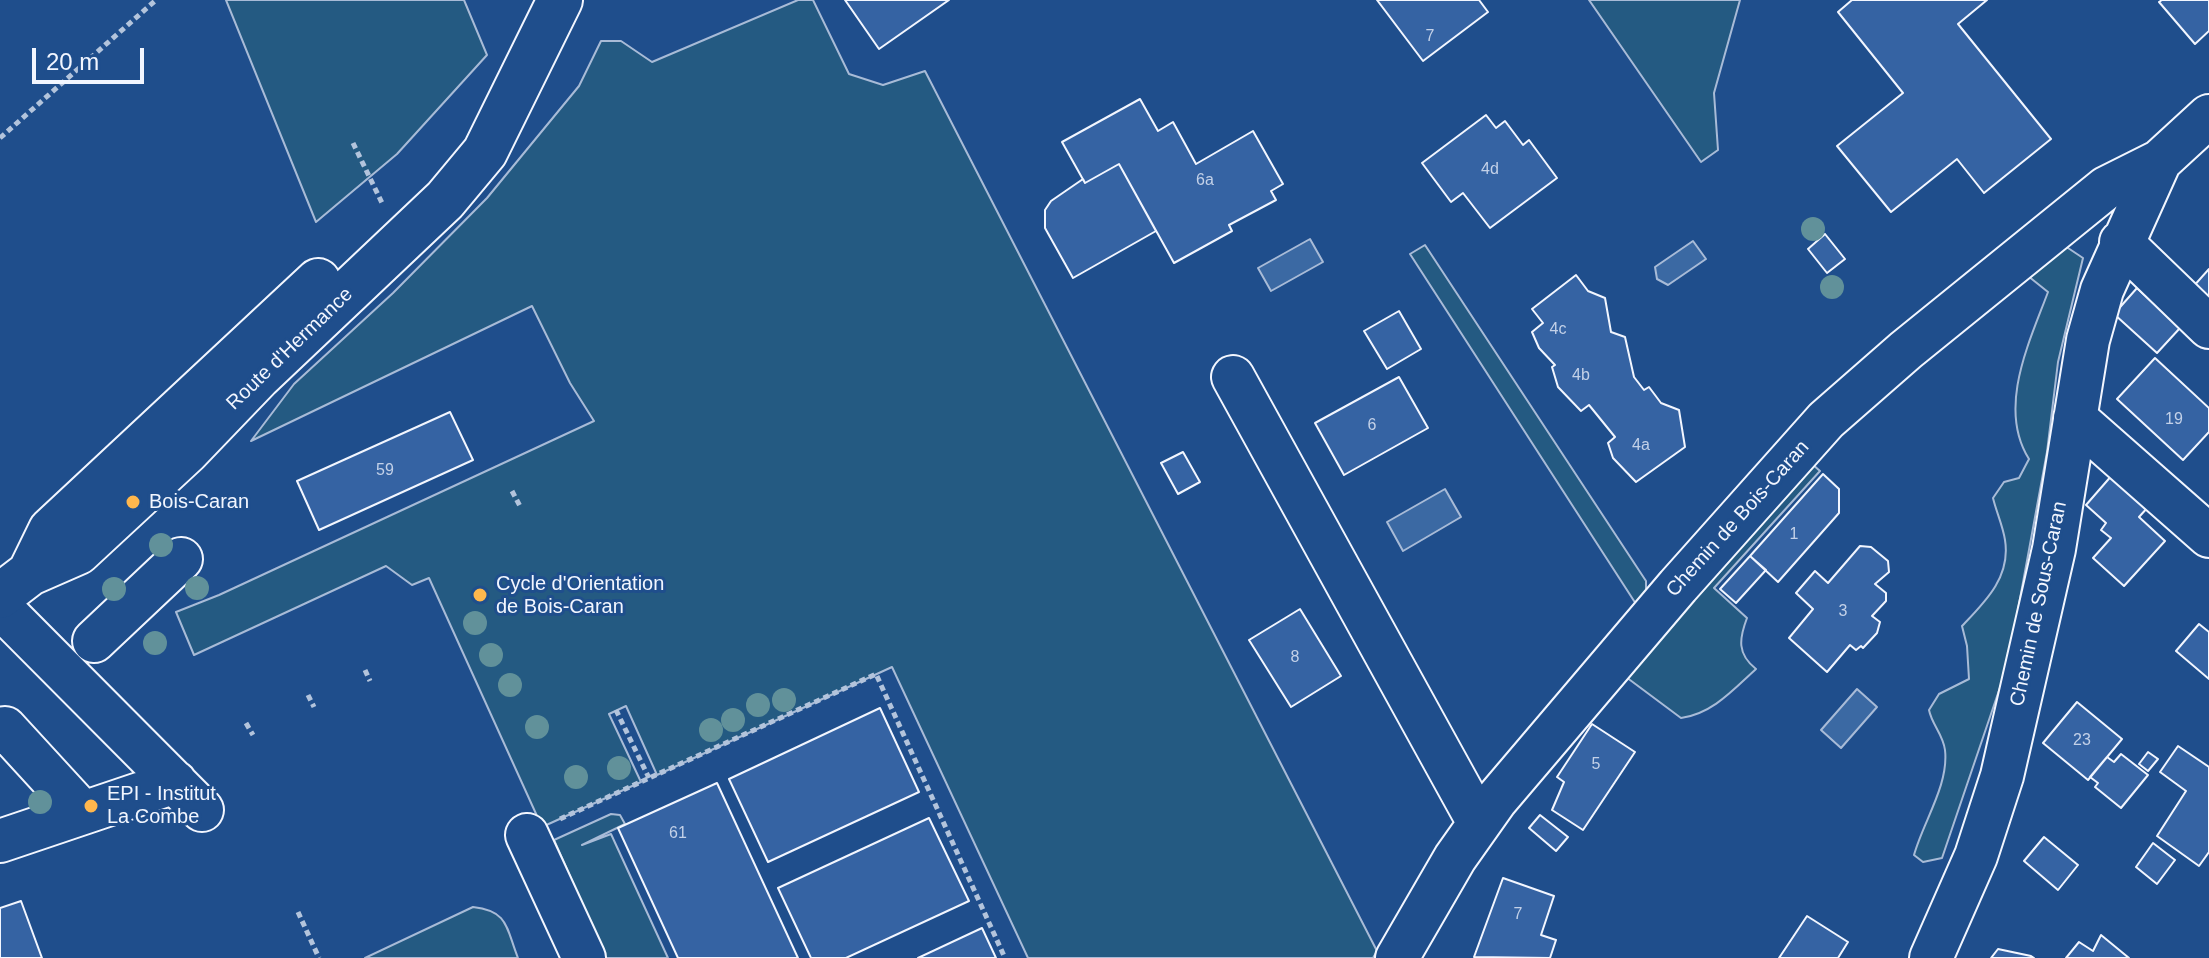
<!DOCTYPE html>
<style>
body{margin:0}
#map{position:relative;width:2209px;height:958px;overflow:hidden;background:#1f4e8c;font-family:Helvetica,sans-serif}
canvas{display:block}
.scale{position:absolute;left:32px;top:48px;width:112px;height:36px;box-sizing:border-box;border:4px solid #f2f6ff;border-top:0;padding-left:10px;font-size:24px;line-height:28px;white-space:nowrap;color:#f2f6ff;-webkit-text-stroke:6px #1f4e8c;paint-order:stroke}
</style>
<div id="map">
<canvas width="2209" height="958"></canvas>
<div class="scale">20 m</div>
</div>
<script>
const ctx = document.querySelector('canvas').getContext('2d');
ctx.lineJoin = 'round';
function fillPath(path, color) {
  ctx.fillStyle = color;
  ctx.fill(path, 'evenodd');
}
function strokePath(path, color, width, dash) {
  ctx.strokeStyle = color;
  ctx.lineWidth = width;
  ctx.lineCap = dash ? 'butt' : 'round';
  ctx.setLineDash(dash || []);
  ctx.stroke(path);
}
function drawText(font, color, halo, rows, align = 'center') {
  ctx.font = font + ' Helvetica,sans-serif';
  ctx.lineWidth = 6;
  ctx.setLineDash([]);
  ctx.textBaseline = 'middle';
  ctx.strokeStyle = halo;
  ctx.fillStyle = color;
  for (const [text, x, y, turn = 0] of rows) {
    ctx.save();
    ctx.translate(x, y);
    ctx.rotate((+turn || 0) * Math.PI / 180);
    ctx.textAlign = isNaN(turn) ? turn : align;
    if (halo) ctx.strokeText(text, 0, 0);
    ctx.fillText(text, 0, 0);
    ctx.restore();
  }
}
const green = new Path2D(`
 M 226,0 L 464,0 L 487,55 L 397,154 L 316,222 Z
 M 798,0 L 813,0 L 849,74 L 883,85 L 925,71 L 1377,951 L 1373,958 L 1028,958 L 892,667 L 657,775 L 626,706 L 609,714 L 641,782 L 542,827 L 429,578 L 412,585 L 386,566 L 194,655 L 176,612 L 219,595 L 594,421 L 570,383 L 532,306 L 251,441 L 294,384 L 393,293 L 487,198 L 579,86 L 601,41 L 621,41 L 652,62 Z
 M 1589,0 L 1740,0 L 1714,93 L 1718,150 L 1701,162 Z
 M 1425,245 L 1646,581 L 1646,593 L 1636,604 L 1410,254 Z
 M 2065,246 L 2083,258 L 2058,362 L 2047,452 L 2008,664 L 1942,858 L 1923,862 L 1914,855 C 1923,822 1949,785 1945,750 C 1943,734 1932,725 1929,710 L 1939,694 L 1969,679 L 1967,646 L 1962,626 C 1985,602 2011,577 2005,540 C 2003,526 1996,511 1993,498 L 2004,482 L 2019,478 L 2029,459 C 1997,408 2029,343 2048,292 L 2028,276 Z
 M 1812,464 L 1820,471 L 1714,588 L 1747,618 C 1739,639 1737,654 1756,669 C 1733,690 1712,714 1681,718 L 1626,677 Z
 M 611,814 L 620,815 L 625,824 L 582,845 L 611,834 L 668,958 L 606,958 L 554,840 Z
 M 473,907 C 509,911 506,928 518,958 L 365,958 Z`);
fillPath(green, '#245a82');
strokePath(green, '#a8bbd7', 2);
const water = new Path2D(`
 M 1310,239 L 1323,262 L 1271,291 L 1258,268 Z
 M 1693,241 L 1706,259 L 1668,285 L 1657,279 L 1655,267 Z
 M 1445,489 L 1461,517 L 1403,551 L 1387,522 Z
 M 1857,689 L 1877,707 L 1841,748 L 1821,730 Z`);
fillPath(water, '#3b69a3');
strokePath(water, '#a8bbd7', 2);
const building = new Path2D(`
 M 845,0 L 949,0 L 879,49 Z
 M 1377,0 L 1479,0 L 1488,12 L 1423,61 Z
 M 1852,0 L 1987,0 L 1958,24 L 2051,139 L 1984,193 L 1957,159 L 1891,212 L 1837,146 L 1903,93 L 1838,12 Z
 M 2162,0 L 2209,0 L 2209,31 L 2195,44 L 2159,2 Z
 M 1140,99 L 1158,131 L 1173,122 L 1196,164 L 1253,131 L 1283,184 L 1271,191 L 1276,200 L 1229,225 L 1232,231 L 1174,263 L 1119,164 L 1085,183 L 1062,142 Z
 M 1486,115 L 1496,128 L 1505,121 L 1523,145 L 1529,140 L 1557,178 L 1490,228 L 1463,193 L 1451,202 L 1422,163 Z
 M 1119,164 L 1156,231 L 1073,278 L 1045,228 L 1045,210 L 1051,201 L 1083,179 L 1085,183 Z
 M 1825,234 L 1845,259 L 1827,273 L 1808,249 Z
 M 2209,269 L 2209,304 L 2192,288 Z
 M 1576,275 L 1588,291 L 1605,298 L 1611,332 L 1625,337 L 1634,377 L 1644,390 L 1649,387 L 1661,403 L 1679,410 L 1685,447 L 1636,482 L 1613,458 L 1608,443 L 1615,437 L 1589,405 L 1581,411 L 1558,387 L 1552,367 L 1555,365 L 1539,348 L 1532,332 L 1543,323 L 1532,309 Z
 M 2137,288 L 2180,328 L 2157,353 L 2114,314 Z
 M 1399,311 L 1421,349 L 1387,369 L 1364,331 Z
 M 2155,358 L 2209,408 L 2209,432 L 2183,460 L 2117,399 Z
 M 1399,377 L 1428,428 L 1344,475 L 1315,423 Z
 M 450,412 L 473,460 L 319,530 L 297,481 Z
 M 1183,452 L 1200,482 L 1178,494 L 1161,463 Z
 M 1823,474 L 1839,489 L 1839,513 L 1778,582 L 1750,556 Z
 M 2113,474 L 2149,506 L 2139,517 L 2165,541 L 2124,586 L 2093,558 L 2111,538 L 2101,530 L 2106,523 L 2086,505 Z
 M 1860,546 L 1871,547 L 1888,561 L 1889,572 L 1875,584 L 1886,593 L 1886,601 L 1872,616 L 1880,622 L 1877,633 L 1863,648 L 1861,646 L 1856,650 L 1850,645 L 1827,672 L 1789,638 L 1813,609 L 1796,593 L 1815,571 L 1828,583 Z
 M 1750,556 L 1766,570 L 1736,603 L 1720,589 Z
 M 1300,609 L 1341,676 L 1291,707 L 1249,640 Z
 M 2199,624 L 2209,632 L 2209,679 L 2176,651 Z
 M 2077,702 L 2122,739 L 2088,780 L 2043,743 Z
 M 880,708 L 919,792 L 768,862 L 729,779 Z
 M 1592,724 L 1635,752 L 1583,830 L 1552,810 L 1564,782 L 1557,777 Z
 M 2178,746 L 2209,767 L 2209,852 L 2199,866 L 2157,836 L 2186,791 L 2160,772 Z
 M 2148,752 L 2158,759 L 2148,771 L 2139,764 Z
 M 2121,754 L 2148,775 L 2121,808 L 2095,787 L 2098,783 L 2090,777 L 2107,757 L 2114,762 Z
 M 717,783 L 798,958 L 678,958 L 618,828 Z
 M 1540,815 L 1568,837 L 1556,851 L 1529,828 Z
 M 929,818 L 969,901 L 846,958 L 811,958 L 778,888 Z
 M 2044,837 L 2078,865 L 2058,890 L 2024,861 Z
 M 2153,843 L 2175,860 L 2157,884 L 2136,867 Z
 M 1503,878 L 1554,896 L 1541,935 L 1556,940 L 1550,958 L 1474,957 Z
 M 21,901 L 42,958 L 0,958 L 0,908 Z
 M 1807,916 L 1848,942 L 1838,958 L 1779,958 Z
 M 982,928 L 996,958 L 918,958 Z
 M 2101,935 L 2129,958 L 2066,958 L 2079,942 L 2093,951 Z
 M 1998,949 L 2031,956 L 2034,958 L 1991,958 Z`);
fillPath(building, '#3563a3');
strokePath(building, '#f2f6ff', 2);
const minor = new Path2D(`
 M 2121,242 L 2209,327
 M 1233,377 L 1479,823
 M 2075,418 L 2209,536
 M 0,607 L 202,810
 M 94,641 L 181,559
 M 0,733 L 5,728 L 83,813
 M 527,835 L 584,958
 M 0,841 L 175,782
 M 1397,958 L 1455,858 L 1496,800 L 1678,586 L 1826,420 L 1906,350 L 2106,188 L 2160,161
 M 1931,958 L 1976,856 L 2002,776 L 2054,549 L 2088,340 L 2102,290 L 2160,161 L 2209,116`);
const major = new Path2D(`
 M 30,573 L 51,530 L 318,281
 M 0,596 L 30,573 L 78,552 L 187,451 L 259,376 L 445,200 L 485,152 L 560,0`);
strokePath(minor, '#f2f6ff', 46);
strokePath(major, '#f2f6ff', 48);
strokePath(new Path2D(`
 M 0,138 L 156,0
 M 353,143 L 383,205
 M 512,491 L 521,508
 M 365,670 L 370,681
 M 308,695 L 314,707
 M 616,710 L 649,778
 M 246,723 L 253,735
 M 560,819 L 876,674 L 1005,958
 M 298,912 L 319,958`), '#b3c4dc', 5, [6, 4]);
strokePath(minor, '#1f4e8c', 42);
strokePath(major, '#1f4e8c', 44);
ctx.fillStyle = '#61919a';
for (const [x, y] of [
 [1813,229],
 [1832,287],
 [161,545],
 [197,588],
 [114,589],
 [475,623],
 [155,643],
 [491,655],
 [510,685],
 [784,700],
 [758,705],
 [733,720],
 [537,727],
 [711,730],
 [619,768],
 [576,777],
 [40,802]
]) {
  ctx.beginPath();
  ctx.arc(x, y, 12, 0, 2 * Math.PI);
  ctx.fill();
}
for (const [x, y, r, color] of [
 [133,502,8,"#ffb74d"],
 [480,595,8,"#ffb74d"],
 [91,806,8,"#ffb74d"]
]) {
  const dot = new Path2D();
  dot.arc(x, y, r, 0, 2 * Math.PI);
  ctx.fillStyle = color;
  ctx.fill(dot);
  strokePath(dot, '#1f4e8c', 3);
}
drawText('16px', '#c3d1e8', null, [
 ["7",1430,37],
 ["4d",1490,170],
 ["6a",1205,181],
 ["4c",1558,330],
 ["4b",1581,376],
 ["19",2174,420],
 ["6",1372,426],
 ["4a",1641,446],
 ["59",385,471],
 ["1",1794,535],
 ["3",1843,612],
 ["8",1295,658],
 ["23",2082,741],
 ["5",1596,765],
 ["61",678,834],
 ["7",1518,915]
]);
drawText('20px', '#f2f6ff', '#1f4e8c', [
 ["Route d'Hermance",290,349,-44],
 ["Chemin de Bois-Caran",1738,519,-48],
 ["Chemin de Sous-Caran",2039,604,-78]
]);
drawText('20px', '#f2f6ff', '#1f4e8c', [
 ["Bois-Caran",149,502],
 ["Cycle d'Orientation",496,584],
 ["de Bois-Caran",496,607],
 ["EPI - Institut",107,794],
 ["La Combe",107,817]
], 'left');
</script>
